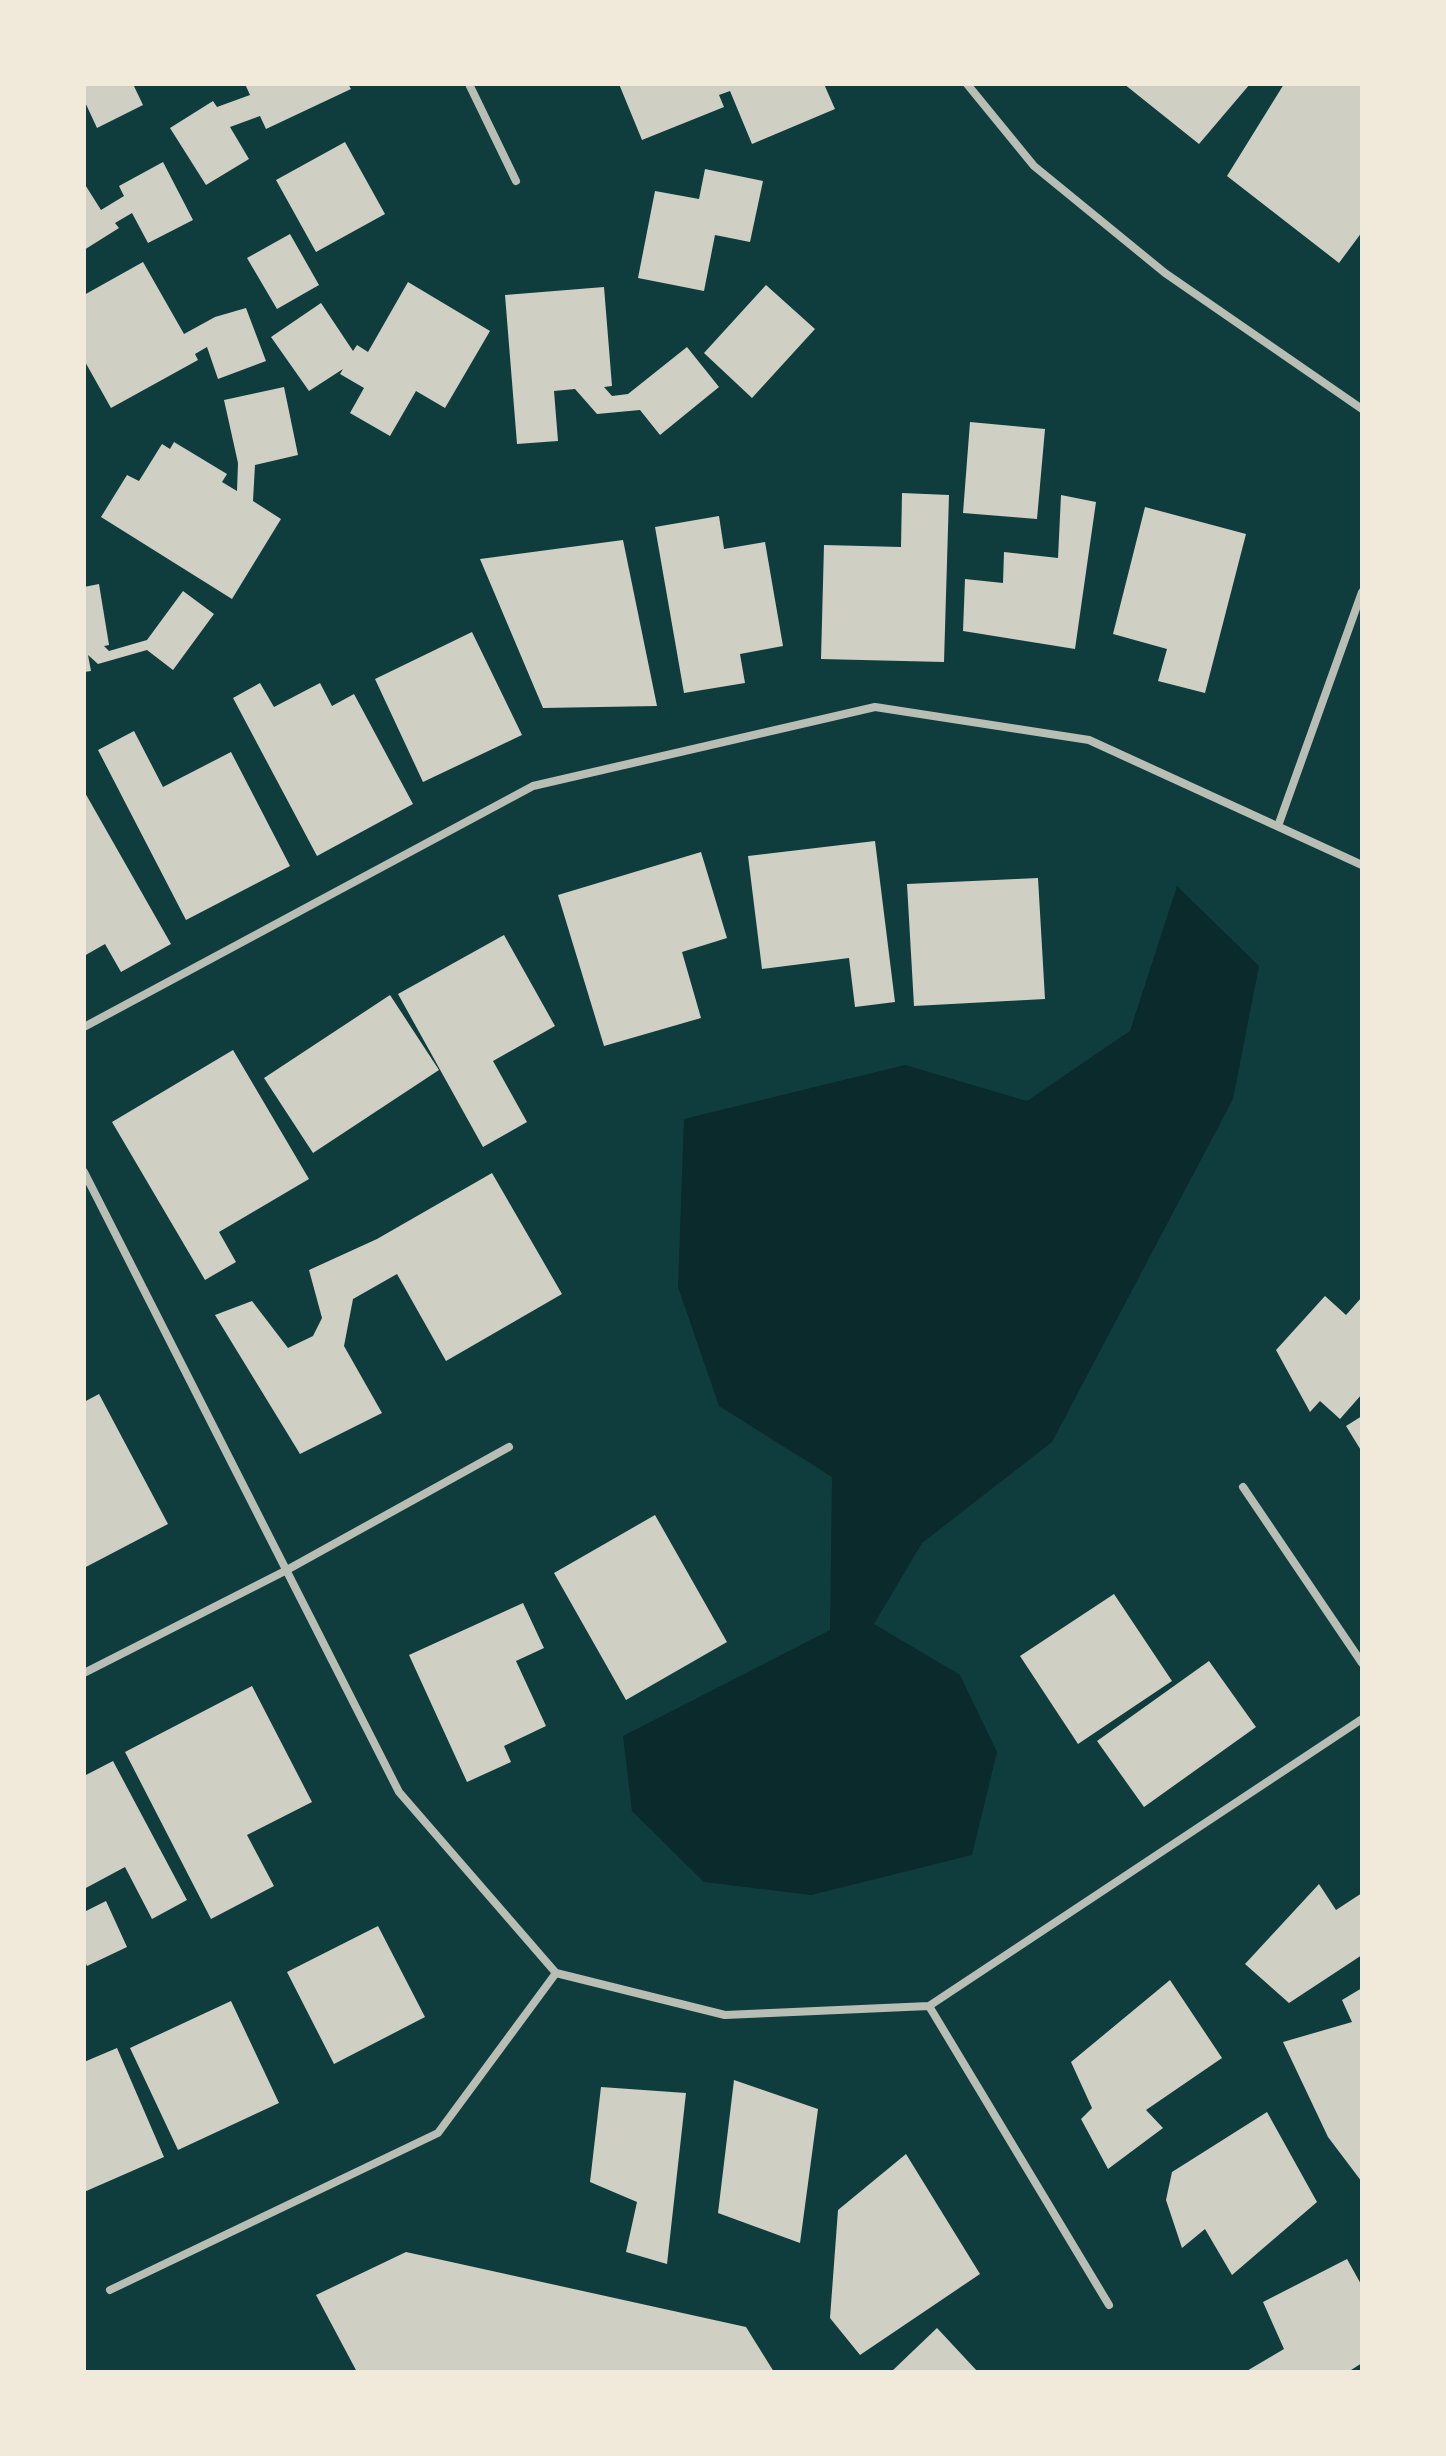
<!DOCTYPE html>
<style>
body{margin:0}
#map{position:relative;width:1446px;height:2456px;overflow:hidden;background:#0f3d3e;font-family:"Roboto Serif",serif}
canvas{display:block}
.frame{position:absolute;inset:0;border:86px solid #f1e9da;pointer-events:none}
</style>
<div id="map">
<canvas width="1446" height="2456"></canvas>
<div class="frame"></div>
</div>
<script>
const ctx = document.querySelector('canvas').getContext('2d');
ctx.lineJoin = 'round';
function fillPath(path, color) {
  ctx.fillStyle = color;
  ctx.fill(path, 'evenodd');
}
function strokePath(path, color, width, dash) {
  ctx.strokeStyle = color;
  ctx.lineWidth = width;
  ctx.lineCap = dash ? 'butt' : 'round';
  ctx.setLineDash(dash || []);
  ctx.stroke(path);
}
fillPath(new Path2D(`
 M 1177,886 L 1259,966 L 1233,1099 L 1052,1442 L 922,1543 L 874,1624 L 960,1675 L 997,1752 L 972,1855 L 811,1895 L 704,1882 L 632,1811 L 623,1736 L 830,1630 L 832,1477 L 719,1406 L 678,1287 L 684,1119 L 905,1065 L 1027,1101 L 1130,1031 Z`), '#0a2a2b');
fillPath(new Path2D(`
 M 84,84 L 133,84 L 143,105 L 97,128 L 84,100 Z
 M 245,84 L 348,84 L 351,89 L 266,129 L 260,116 L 230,127 L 249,159 L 206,185 L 170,128 L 213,101 L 217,107 L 250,95 Z
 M 619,84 L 824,84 L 835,109 L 752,144 L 730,91 L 719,95 L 724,107 L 642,140 Z
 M 1124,84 L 1250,84 L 1199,144 Z
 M 1284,84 L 1362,84 L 1362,232 L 1339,263 L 1227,176 Z
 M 345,142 L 385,214 L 316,252 L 276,180 Z
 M 163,162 L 193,220 L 148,243 L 132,213 L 115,223 L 119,228 L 84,250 L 84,183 L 101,210 L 124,196 L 119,186 Z
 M 705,169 L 763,181 L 750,242 L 715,235 L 704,291 L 638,278 L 655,191 L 699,199 Z
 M 290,234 L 319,285 L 277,309 L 247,258 Z
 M 143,262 L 184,334 L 215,317 L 246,308 L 266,361 L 218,379 L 207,347 L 195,354 L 198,360 L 111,408 L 84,360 L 84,295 Z
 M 408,282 L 490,331 L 445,408 L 416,391 L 390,436 L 350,413 L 364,388 L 340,374 L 343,369 L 309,391 L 271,337 L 321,303 L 353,351 L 357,345 L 368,352 Z
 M 766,285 L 815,329 L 752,398 L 704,353 Z
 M 604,287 L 612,386 L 604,387 L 612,396 L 628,394 L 687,347 L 719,387 L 660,435 L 640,410 L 597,414 L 575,389 L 554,391 L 558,441 L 517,444 L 505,295 Z
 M 284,387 L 298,455 L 255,465 L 253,501 L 281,519 L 232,599 L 101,517 L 127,475 L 139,481 L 162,444 L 170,449 L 174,442 L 227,474 L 222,482 L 237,491 L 238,463 L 224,400 Z
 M 970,422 L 1045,429 L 1037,519 L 963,513 Z
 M 902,493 L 949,495 L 944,662 L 821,659 L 824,545 L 901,547 Z
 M 1061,495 L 1096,502 L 1075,649 L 963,631 L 965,579 L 1003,583 L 1004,552 L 1058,558 Z
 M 1145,507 L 1246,534 L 1205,693 L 1158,681 L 1167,649 L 1113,634 Z
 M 719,516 L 724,549 L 765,542 L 783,646 L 740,654 L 745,683 L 684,693 L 655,527 Z
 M 623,540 L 657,706 L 543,708 L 480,559 Z
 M 99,584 L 109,645 L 104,646 L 109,651 L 147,640 L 183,591 L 214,614 L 173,670 L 147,650 L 98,664 L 88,655 L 91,671 L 84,672 L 84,587 Z
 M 472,632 L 522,735 L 423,782 L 375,679 Z
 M 260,683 L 274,707 L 320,683 L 332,706 L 354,694 L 413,804 L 317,856 L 233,698 Z
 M 134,731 L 163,787 L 231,752 L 290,866 L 186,920 L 98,750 Z
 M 84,791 L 171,944 L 121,972 L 105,944 L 84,956 Z
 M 875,841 L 895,1002 L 855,1007 L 849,958 L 762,969 L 748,856 Z
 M 701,852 L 727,938 L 682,952 L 701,1018 L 604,1046 L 558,895 Z
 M 1038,878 L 1045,999 L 914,1006 L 907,884 Z
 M 504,935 L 555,1026 L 493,1061 L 527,1122 L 483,1147 L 398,994 Z
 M 390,995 L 439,1070 L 313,1153 L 264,1078 Z
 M 233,1050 L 309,1179 L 219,1232 L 236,1262 L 205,1280 L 112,1122 Z
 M 492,1173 L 562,1294 L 446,1361 L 397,1274 L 353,1299 L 344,1346 L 382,1413 L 300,1454 L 215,1315 L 252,1301 L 288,1348 L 313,1336 L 322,1318 L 309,1270 L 377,1239 Z
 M 1325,1296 L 1346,1315 L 1362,1297 L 1362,1394 L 1340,1419 L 1320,1401 L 1310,1412 L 1276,1350 Z
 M 99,1394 L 168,1524 L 84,1568 L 84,1402 Z
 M 1362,1416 L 1362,1452 L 1346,1426 Z
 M 655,1515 L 727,1642 L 626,1700 L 554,1573 Z
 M 1114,1594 L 1172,1681 L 1078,1744 L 1020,1656 Z
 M 523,1603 L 544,1648 L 516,1661 L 546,1726 L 504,1746 L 511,1762 L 467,1782 L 409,1655 Z
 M 1209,1661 L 1256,1727 L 1144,1807 L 1097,1741 Z
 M 252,1686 L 312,1802 L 247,1835 L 274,1886 L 211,1919 L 125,1752 Z
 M 113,1761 L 187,1900 L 152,1919 L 125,1867 L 84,1889 L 84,1776 Z
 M 1319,1884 L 1336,1910 L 1362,1893 L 1362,1955 L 1289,2003 L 1245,1964 Z
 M 106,1901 L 127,1947 L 87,1966 L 84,1959 L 84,1912 Z
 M 378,1926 L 425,2017 L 334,2064 L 287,1972 Z
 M 1170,1980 L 1222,2058 L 1146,2110 L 1163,2128 L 1108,2169 L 1081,2119 L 1092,2108 L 1071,2062 Z
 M 1362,1988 L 1362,2182 L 1328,2137 L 1283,2042 L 1352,2022 L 1342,2000 Z
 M 231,2001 L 279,2103 L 178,2150 L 130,2048 Z
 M 117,2048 L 164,2157 L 84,2192 L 84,2062 Z
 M 734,2080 L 818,2109 L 800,2243 L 718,2213 Z
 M 601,2087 L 686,2093 L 667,2264 L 626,2252 L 637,2202 L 590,2182 Z
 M 1267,2112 L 1317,2202 L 1232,2275 L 1205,2229 L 1182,2248 L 1166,2200 L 1172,2172 Z
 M 906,2154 L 980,2274 L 860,2355 L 830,2318 L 838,2210 Z
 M 406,2252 L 746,2327 L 774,2372 L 357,2372 L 316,2295 Z
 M 1347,2259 L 1362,2286 L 1362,2363 L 1348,2372 L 1245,2372 L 1284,2349 L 1263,2302 Z
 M 937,2328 L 978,2372 L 891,2372 Z`), '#cfcfc3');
strokePath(new Path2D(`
 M 469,84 L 516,181
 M 967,84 L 1034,166 L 1165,273 L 1362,409
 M 1278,826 L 1362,592
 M 84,1027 L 533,786 L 875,707 L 1089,740 L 1362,865
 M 84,1172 L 399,1792 L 556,1973
 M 1243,1487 L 1362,1663
 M 84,1673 L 285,1571 L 509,1447
 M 556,1973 L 725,2015 L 929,2006 L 1362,1719
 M 929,2006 L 1109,2305
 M 110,2290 L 438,2133 L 556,1973`), '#b8beb3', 8);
</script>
